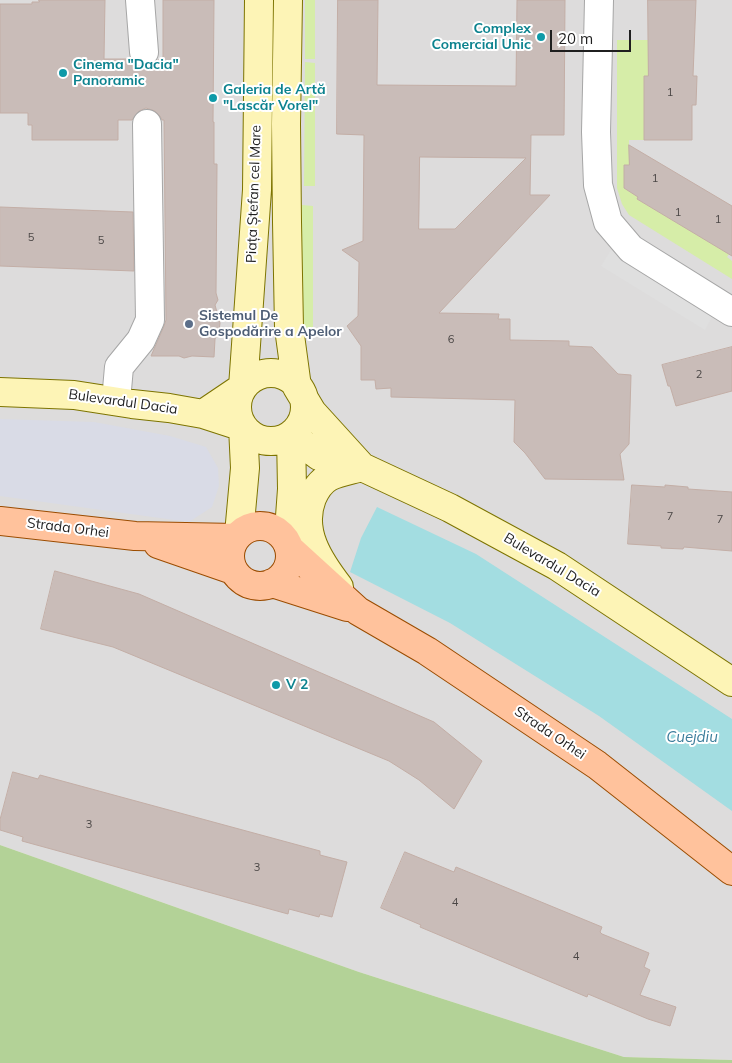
<!DOCTYPE html>
<meta charset="utf-8">
<style>
body{margin:0}
#map{position:relative;width:732px;height:1063px;overflow:hidden;background:#f1ebe5;font-family:Mulish,sans-serif}
canvas{display:block}
.scale{position:absolute;left:550px;top:30px;width:81px;height:22px;box-sizing:border-box;border:2px solid #1f1f1f;border-top:0;padding-left:6px;font-size:15px;line-height:18px;white-space:nowrap;color:#1f1f1f;-webkit-text-stroke:4px #fff;paint-order:stroke}
</style>
<div id="map">
<canvas width="732" height="1063"></canvas>
<div class="scale">20 m</div>
</div>
<script>
const ctx = document.querySelector('canvas').getContext('2d');
ctx.lineJoin = 'round';
function fillPath(path, color) {
  ctx.fillStyle = color;
  ctx.fill(path, 'evenodd');
}
function strokePath(path, color, width, dash) {
  ctx.strokeStyle = color;
  ctx.lineWidth = width;
  ctx.lineCap = dash ? 'butt' : 'round';
  ctx.setLineDash(dash || []);
  ctx.stroke(path);
}
function drawText(font, color, halo, rows, align = 'center') {
  ctx.font = font + ' Mulish,sans-serif';
  ctx.lineWidth = 4;
  ctx.setLineDash([]);
  ctx.textBaseline = 'middle';
  ctx.strokeStyle = halo;
  ctx.fillStyle = color;
  for (const [text, x, y, turn = 0] of rows) {
    ctx.save();
    ctx.translate(x, y);
    ctx.rotate((+turn || 0) * Math.PI / 180);
    ctx.textAlign = isNaN(turn) ? turn : align;
    if (halo) ctx.strokeText(text, 0, 0);
    ctx.fillText(text, 0, 0);
    ctx.restore();
  }
}
fillPath(new Path2D(`
 M 0,0 L 732,0 L 732,1060 L 624,1057 L 359,972 L 0,845 Z`), '#dddcdc');
fillPath(new Path2D(`
 M 305,0 L 315,0 L 315,59 L 305,59 Z
 M 617,40 L 648,40 L 648,76 L 644,76 L 647,140 L 629,140 L 629,165 L 624,165 L 624,188 L 638,197 L 637,199 L 729,254 L 727,257 L 732,261 L 732,279 L 629,215 L 622,204 L 617,188 Z
 M 305,62 L 315,63 L 315,186 L 304,186 Z
 M 302,205 L 313,206 L 313,329 L 302,329 Z`), '#d6eda8');
fillPath(new Path2D(`
 M 0,845 L 359,972 L 624,1057 L 732,1060 L 732,1063 L 0,1063 Z`), '#b3d297');
fillPath(new Path2D(`
 M 611,250 L 714,313 L 705,330 L 601,266 Z`), '#dfdfdf');
fillPath(new Path2D(`
 M 0,419 L 94,422 L 170,436 L 206,447 L 218,468 L 219,486 L 212,507 L 189,522 L 0,496 Z`), '#d9dbe6');
fillPath(new Path2D(`
 M 377,507 L 476,554 L 732,719 L 732,811 L 599,716 L 450,623 L 350,572 L 361,538 Z`), '#a3dde1');
const building = new Path2D(`
 M 39,0 L 105,0 L 104,59 L 130,59 L 137,66 L 145,68 L 152,65 L 158,60 L 163,60 L 163,0 L 214,0 L 213,122 L 214,122 L 214,164 L 217,164 L 216,293 L 218,300 L 215,305 L 220,323 L 219,331 L 215,339 L 214,357 L 192,356 L 184,358 L 179,356 L 151,356 L 164,326 L 166,320 L 164,120 L 162,120 L 160,116 L 155,111 L 146,108 L 139,111 L 132,120 L 118,120 L 118,140 L 32,140 L 32,125 L 28,125 L 28,113 L 0,113 L 0,4 L 32,4 L 32,2 L 39,2 Z
 M 338,0 L 378,0 L 377,85 L 516,86 L 517,0 L 565,0 L 564,135 L 531,135 L 530,195 L 550,195 L 439,313 L 499,314 L 498,319 L 510,319 L 510,340 L 569,341 L 569,346 L 592,347 L 618,374 L 631,375 L 629,444 L 620,454 L 624,480 L 545,479 L 525,453 L 514,442 L 515,400 L 391,397 L 391,388 L 376,389 L 375,380 L 361,380 L 361,346 L 347,326 L 358,316 L 359,262 L 342,250 L 363,241 L 364,135 L 337,134 ZM 420,157 L 526,158 L 455,229 L 419,229 Z
 M 648,0 L 696,0 L 693,76 L 697,76 L 696,105 L 692,105 L 692,140 L 644,140 L 644,76 L 648,76 Z
 M 629,145 L 732,206 L 732,256 L 637,199 L 638,197 L 624,188 L 624,165 L 629,165 Z
 M 0,207 L 133,212 L 134,271 L 0,266 Z
 M 732,347 L 732,391 L 676,406 L 670,386 L 668,386 L 662,365 Z
 M 632,485 L 665,487 L 665,485 L 688,487 L 688,489 L 732,492 L 732,551 L 684,547 L 683,549 L 661,548 L 661,546 L 628,544 Z
 M 55,571 L 139,594 L 434,722 L 482,761 L 454,809 L 419,780 L 389,761 L 113,647 L 41,629 Z
 M 13,772 L 38,779 L 40,775 L 320,851 L 320,855 L 347,862 L 332,917 L 320,914 L 319,917 L 289,909 L 288,914 L 22,841 L 23,837 L 0,830 L 0,820 Z
 M 405,852 L 454,872 L 456,867 L 602,927 L 600,932 L 602,934 L 649,953 L 644,967 L 650,970 L 640,995 L 676,1007 L 670,1026 L 648,1019 L 588,994 L 587,997 L 420,927 L 421,925 L 381,908 Z`);
fillPath(building, '#c9bcb8');
strokePath(building, '#c3aea6', 1);
const street = new Path2D(`
 M 140,0 L 144,52
 M 599,0 L 596,132 L 598,185 L 608,222 L 631,249 L 732,312
 M 116,401 L 119,367 L 141,340 L 150,320 L 147,124`);
const secondary = new Path2D(`
 M 288,0 L 286,124 L 287,222 L 289,328 L 297,387 L 312,412 L 362,467
 M237 407a34 34 0 1 1 68 0a34 34 0 1 1-68 0Z
 M 0,392 L 74,395 L 132,404 L 169,408 L 203,414 L 243,427 L 245,468 L 239,534
 M 203,414 L 243,387 L 257,190 L 259,0
 M 291,435 L 319,456 L 362,467 L 450,508 L 557,566 L 732,682
 M 288,544 L 292,489 L 291,435
 M 339,587 C 319,561 299,531 312,498 C 316,489 320,482 329,477 C 338,472 352,470 362,467`);
const primary = new Path2D(`
 M 0,521 L 135,536 L 236,538
 M230 556a30 30 0 1 1 60 0a30 30 0 1 1-60 0Z
 M 158,544 L 233,570
 M 290,549 L 358,611 L 427,651 L 597,765 L 732,871
 M 272,583 L 347,607`);
strokePath(street, '#a6a6a6', 30);
strokePath(secondary, '#7d7400', 30);
strokePath(primary, '#9b4c00', 30);
strokePath(street, '#fff', 28);
strokePath(secondary, '#fdf4b6', 28);
strokePath(primary, '#ffc29c', 28);
for (const [x, y, r, color] of [
 [541,37,5,"#0f9aa8"],
 [63,73,5,"#0f9aa8"],
 [213,98,5,"#0f9aa8"],
 [189,324,5,"#5c6f8a"],
 [276,685,5,"#0f9aa8"]
]) {
  const dot = new Path2D();
  dot.arc(x, y, r, 0, 2 * Math.PI);
  ctx.fillStyle = color;
  ctx.fill(dot);
  strokePath(dot, '#fff', 2);
}
drawText('11px', '#4a4645', null, [
 ["1",670,93],
 ["1",655,179],
 ["1",678,213],
 ["1",718,220],
 ["5",31,238],
 ["5",101,241],
 ["6",451,340],
 ["2",699,375],
 ["7",670,517],
 ["7",720,520],
 ["3",89,825],
 ["3",257,868],
 ["4",455,903],
 ["4",576,957]
]);
drawText('bold 14px', '#0d838f', '#fff', [
 ["Complex",531,29,"right"],
 ["Comercial Unic",531,45,"right"],
 ["Cinema \"Dacia\"",73,65],
 ["Panoramic",73,81],
 ["Galeria de Artă",223,90],
 ["\"Lascăr Vorel\"",223,106],
 ["V 2",286,685]
], 'left');
drawText('14px', '#1f1f1f', '#fff', [
 ["Piața Ștefan cel Mare",254,194,-88],
 ["Bulevardul Dacia",123,402,8],
 ["Strada Orhei",68,528,7],
 ["Bulevardul Dacia",552,565,31],
 ["Strada Orhei",550,733,34]
]);
drawText('bold 14px', '#4e5e75', '#fff', [
 ["Sistemul De",199,316],
 ["Gospodărire a Apelor",199,332]
], 'left');
drawText('italic 15px', '#3d7e9c', '#fff', [
 ["Cuejdiu",692,737]
]);
</script>
